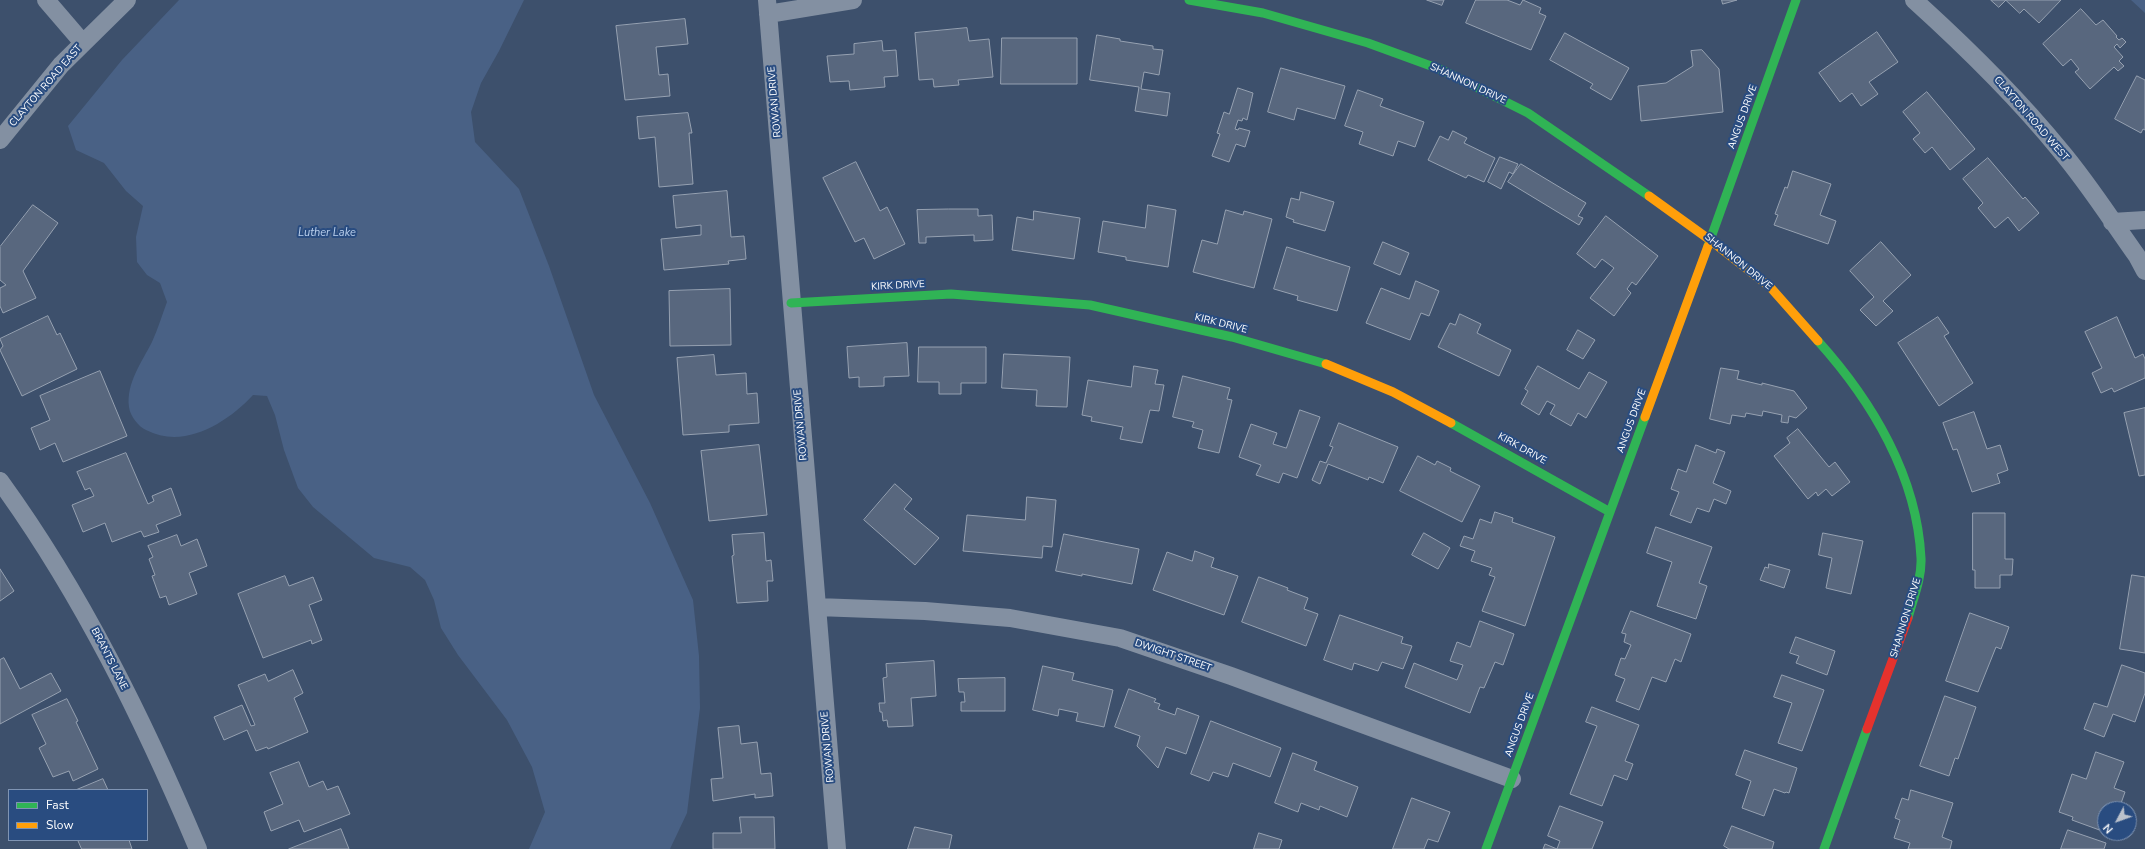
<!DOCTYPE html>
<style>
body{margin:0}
#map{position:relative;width:2145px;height:849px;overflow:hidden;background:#3d506c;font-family:"Nunito Sans",sans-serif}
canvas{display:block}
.legend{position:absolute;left:8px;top:789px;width:140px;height:52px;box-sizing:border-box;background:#294c80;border:1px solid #7f94b3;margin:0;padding:5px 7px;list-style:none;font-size:12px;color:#fff}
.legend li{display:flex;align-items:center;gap:8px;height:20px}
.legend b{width:20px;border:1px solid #7f94b3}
.north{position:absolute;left:2097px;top:801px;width:40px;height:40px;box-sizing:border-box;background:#294c80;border:1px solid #7f94b3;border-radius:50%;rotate:229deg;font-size:11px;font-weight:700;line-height:16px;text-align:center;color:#fff}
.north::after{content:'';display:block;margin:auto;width:14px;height:18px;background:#bbc2cc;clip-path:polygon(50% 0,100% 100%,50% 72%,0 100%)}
</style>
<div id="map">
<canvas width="2145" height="849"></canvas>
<ul class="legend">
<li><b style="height:5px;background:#30b455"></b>Fast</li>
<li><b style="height:5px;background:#ff9f0a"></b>Slow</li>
</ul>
<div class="north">N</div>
</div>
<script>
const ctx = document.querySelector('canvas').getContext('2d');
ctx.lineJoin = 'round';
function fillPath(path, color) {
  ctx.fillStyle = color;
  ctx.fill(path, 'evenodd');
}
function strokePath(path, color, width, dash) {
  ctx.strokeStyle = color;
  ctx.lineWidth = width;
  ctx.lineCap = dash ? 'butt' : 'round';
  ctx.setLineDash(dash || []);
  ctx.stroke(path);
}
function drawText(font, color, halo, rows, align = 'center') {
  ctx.font = font + ' "Nunito Sans",sans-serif';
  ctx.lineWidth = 4;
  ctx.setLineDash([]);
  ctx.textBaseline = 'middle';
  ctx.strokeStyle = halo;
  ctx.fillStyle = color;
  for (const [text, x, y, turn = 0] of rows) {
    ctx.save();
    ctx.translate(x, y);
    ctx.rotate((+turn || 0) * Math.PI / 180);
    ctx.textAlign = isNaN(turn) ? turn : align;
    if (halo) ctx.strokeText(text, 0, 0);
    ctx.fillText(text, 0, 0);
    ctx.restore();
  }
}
fillPath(new Path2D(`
 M 179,0 L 524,0 L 499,51 L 481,83 L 471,112 L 475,142 L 519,189 L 549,266 L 594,395 L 650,503 L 693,600 L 699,656 L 700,708 L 687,813 L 670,849 L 529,849 L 545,812 L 532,767 L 507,720 L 458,655 L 441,628 L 434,600 L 425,580 L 410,567 L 374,558 L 313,507 L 298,488 L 284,450 L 275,415 L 267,396 L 253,395 C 227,423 184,450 146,430 C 139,427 130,416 129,407 C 126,383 142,362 152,342 C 158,329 162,315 167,302 L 160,283 L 147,275 L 137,262 L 136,237 L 143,206 L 126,191 L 104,163 L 76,150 L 68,126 L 122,60 Z
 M 2131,0 L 2145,0 L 2145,13 Z`), '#496185');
const building = new Path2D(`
 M 1427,0 L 1444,0 L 1442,5 Z
 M 1476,0 L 1507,0 L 1520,5 L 1523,0 L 1541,8 L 1539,13 L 1546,16 L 1531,50 L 1466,23 Z
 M 1722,0 L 1737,0 L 1723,4 Z
 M 1991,0 L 2006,0 L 1999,7 Z
 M 2006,0 L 2061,0 L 2039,23 L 2024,9 L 2020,13 Z
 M 2081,9 L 2096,25 L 2103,20 L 2117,36 L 2116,37 L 2119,40 L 2122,38 L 2126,42 L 2120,48 L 2117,44 L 2114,47 L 2123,57 L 2119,61 L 2124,66 L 2118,71 L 2114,67 L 2090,89 L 2075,72 L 2079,69 L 2071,59 L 2063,66 L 2043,44 Z
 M 685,19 L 688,44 L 656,47 L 659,75 L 668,74 L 670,96 L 625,100 L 616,26 Z
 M 967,28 L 969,41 L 989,39 L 993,77 L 958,80 L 959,85 L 934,87 L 933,79 L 919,80 L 915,33 Z
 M 1877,32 L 1898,62 L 1869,82 L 1878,94 L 1861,106 L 1852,93 L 1840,102 L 1819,73 Z
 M 1565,33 L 1629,68 L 1611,100 L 1590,88 L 1593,84 L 1550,60 Z
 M 1097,35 L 1120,39 L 1120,41 L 1153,46 L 1153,49 L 1163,50 L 1159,75 L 1144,72 L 1141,89 L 1170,93 L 1167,116 L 1135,111 L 1139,87 L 1090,80 Z
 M 1002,38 L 1077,38 L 1077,84 L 1001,84 Z
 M 882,41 L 883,51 L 896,50 L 898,76 L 884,77 L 885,87 L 850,90 L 849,81 L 830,82 L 827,56 L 854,54 L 854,44 Z
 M 1702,50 L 1719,69 L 1723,112 L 1641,121 L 1638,86 L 1666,83 L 1693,66 L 1691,51 Z
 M 1281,68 L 1345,86 L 1335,119 L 1297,108 L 1294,120 L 1268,112 Z
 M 2137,76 L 2145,80 L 2145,130 L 2143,129 L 2141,133 L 2115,119 Z
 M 1238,88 L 1253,93 L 1247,120 L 1243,118 L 1242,121 L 1238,120 L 1235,129 L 1238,130 L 1239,128 L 1250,131 L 1245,147 L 1236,144 L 1229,162 L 1212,156 L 1220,134 L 1217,133 L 1224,112 L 1229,114 Z
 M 1358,90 L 1383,99 L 1380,106 L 1424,122 L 1415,147 L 1398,141 L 1393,156 L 1359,144 L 1363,132 L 1345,126 Z
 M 1927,92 L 1975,149 L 1950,170 L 1932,147 L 1925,153 L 1913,139 L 1920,133 L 1903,112 Z
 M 688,113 L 692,133 L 689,133 L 693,184 L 659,187 L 655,137 L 639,139 L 637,117 Z
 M 1453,131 L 1467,138 L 1464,143 L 1495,158 L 1484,182 L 1468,175 L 1466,178 L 1428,160 L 1440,136 L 1448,140 Z
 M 1500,157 L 1518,164 L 1513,174 L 1509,172 L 1501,189 L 1488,182 Z
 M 1988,158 L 2023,199 L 2025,197 L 2039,213 L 2019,231 L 2008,217 L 1995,228 L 1978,208 L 1983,203 L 1963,179 Z
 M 856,162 L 880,211 L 887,207 L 905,244 L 874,259 L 864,238 L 855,242 L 823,178 Z
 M 1521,164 L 1586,203 L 1578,216 L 1583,218 L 1579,225 L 1508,182 Z
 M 1793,171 L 1831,184 L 1820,215 L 1836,221 L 1828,244 L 1774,225 L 1778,215 L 1775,214 L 1785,187 L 1787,188 Z
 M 727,191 L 731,237 L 744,236 L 746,259 L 728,261 L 729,264 L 664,270 L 661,239 L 701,235 L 701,225 L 676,228 L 673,196 Z
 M 1301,192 L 1334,202 L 1325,231 L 1293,222 L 1294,220 L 1286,217 L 1291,198 L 1299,200 Z
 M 33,205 L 58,223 L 23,271 L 36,298 L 3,313 L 0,306 L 0,288 L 6,285 L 0,280 L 0,247 Z
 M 1148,205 L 1176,210 L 1168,267 L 1126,260 L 1126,257 L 1098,252 L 1103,221 L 1145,228 Z
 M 949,209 L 978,209 L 978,216 L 992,215 L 993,240 L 974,241 L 974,235 L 926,237 L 926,243 L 919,243 L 917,210 Z
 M 1226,210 L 1243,215 L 1244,211 L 1272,219 L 1254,288 L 1193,272 L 1202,240 L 1217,244 Z
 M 1034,211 L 1080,218 L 1074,259 L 1012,250 L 1017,217 L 1033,220 Z
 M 1606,216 L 1658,256 L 1636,285 L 1632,282 L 1627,289 L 1631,293 L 1614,316 L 1590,298 L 1614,268 L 1602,259 L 1595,268 L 1577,254 Z
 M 1383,242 L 1409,253 L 1400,275 L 1374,264 Z
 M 1881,242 L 1911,275 L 1883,301 L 1893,311 L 1876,326 L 1860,310 L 1874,297 L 1850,271 Z
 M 1287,247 L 1350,267 L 1337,311 L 1297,300 L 1298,296 L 1274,289 Z
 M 1416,281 L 1439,291 L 1429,316 L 1421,313 L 1410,340 L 1366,323 L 1381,288 L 1409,299 Z
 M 730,289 L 731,345 L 670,346 L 669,291 Z
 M 1460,314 L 1481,324 L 1477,333 L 1511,350 L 1499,376 L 1438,347 L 1450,323 L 1455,325 Z
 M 48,316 L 57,335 L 60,333 L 77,369 L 22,396 L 0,350 L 3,346 L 0,339 Z
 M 1938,317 L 1949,333 L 1944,336 L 1973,383 L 1939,406 L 1898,343 Z
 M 2117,317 L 2135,358 L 2143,354 L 2145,359 L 2145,378 L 2114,392 L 2112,388 L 2101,393 L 2092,373 L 2102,368 L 2085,332 Z
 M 1578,330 L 1595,340 L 1583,359 L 1567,350 Z
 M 907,343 L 909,376 L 884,377 L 884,386 L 859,387 L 859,377 L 849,378 L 847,347 Z
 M 919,347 L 986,347 L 986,383 L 961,383 L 961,394 L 939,394 L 939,382 L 918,382 Z
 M 1004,354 L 1070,357 L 1067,407 L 1036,406 L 1037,390 L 1002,388 Z
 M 714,355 L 716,375 L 746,373 L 747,394 L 757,393 L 759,423 L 729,425 L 729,432 L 683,435 L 677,358 Z
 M 1134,366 L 1158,370 L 1155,384 L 1164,385 L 1159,411 L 1150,410 L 1142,443 L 1120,439 L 1123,427 L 1091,421 L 1092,417 L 1082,415 L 1088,380 L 1131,387 Z
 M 1538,366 L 1579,389 L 1589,372 L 1607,382 L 1586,418 L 1578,413 L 1571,426 L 1550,414 L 1555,405 L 1547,401 L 1539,415 L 1521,404 L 1528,391 L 1525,389 Z
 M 1721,368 L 1739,371 L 1737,379 L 1762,385 L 1762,383 L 1794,391 L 1807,408 L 1796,418 L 1789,416 L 1788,423 L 1781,422 L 1782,415 L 1763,411 L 1762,416 L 1746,413 L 1745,417 L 1732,415 L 1730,424 L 1710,419 Z
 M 100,371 L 127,436 L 63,462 L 55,443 L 40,450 L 31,428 L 50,420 L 40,396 Z
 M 1183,376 L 1230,388 L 1227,399 L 1232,400 L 1219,453 L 1198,448 L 1203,430 L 1192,427 L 1194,422 L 1173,417 Z
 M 2145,408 L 2145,475 L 2139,476 L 2124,413 Z
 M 1300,410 L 1320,417 L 1297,478 L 1283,473 L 1279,483 L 1256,475 L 1261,465 L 1239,457 L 1251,424 L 1277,433 L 1273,444 L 1286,448 Z
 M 1974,412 L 1987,449 L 2000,445 L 2008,470 L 1997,474 L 2000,483 L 1972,492 L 1957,449 L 1953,450 L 1943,423 Z
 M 1339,423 L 1398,447 L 1383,483 L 1369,477 L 1368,480 L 1328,464 L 1320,484 L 1312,480 L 1320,461 L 1326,463 L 1333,447 L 1330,446 Z
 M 1798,429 L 1829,467 L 1835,462 L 1850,482 L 1832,496 L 1826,489 L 1818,496 L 1816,492 L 1808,499 L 1774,456 L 1790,443 L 1787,438 Z
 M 759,445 L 767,515 L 709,521 L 701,451 Z
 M 1696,445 L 1716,453 L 1717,449 L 1725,452 L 1713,483 L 1731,491 L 1726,504 L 1714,499 L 1709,512 L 1697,508 L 1691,523 L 1670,515 L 1679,492 L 1671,489 L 1678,469 L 1686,472 Z
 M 126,453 L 148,504 L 154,501 L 152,496 L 171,488 L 181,515 L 156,525 L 159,532 L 144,537 L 141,531 L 112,542 L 105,523 L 83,532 L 72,505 L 94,496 L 90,488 L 85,490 L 77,472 Z
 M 1418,456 L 1435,465 L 1437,461 L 1451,468 L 1450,471 L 1480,486 L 1462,522 L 1400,491 Z
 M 895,484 L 912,499 L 904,509 L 939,538 L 915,565 L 864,520 Z
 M 1027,497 L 1056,500 L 1052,547 L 1043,546 L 1042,558 L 963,551 L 967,515 L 1025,520 Z
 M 1495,512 L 1513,518 L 1512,522 L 1555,537 L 1525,626 L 1482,611 L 1495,577 L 1489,575 L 1492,568 L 1471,561 L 1475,551 L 1460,546 L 1464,536 L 1473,539 L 1480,519 L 1491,523 Z
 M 1973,513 L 2005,513 L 2005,559 L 2013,559 L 2012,575 L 2000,575 L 2000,588 L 1975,588 L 1975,570 L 1973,570 Z
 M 1656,527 L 1712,547 L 1699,583 L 1707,586 L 1696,619 L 1657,606 L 1672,562 L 1647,553 Z
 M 764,533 L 766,561 L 771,560 L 773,581 L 767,581 L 768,601 L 737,603 L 732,556 L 734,555 L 732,535 Z
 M 1424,533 L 1450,548 L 1438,569 L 1412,555 Z
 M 1823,533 L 1863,541 L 1851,594 L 1826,588 L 1832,558 L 1819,555 Z
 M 1064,534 L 1139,549 L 1132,584 L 1082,574 L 1082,576 L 1056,571 Z
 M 177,535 L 181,546 L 197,539 L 207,566 L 189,573 L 197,594 L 169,605 L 166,596 L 160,598 L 152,576 L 155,575 L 149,559 L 153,557 L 148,546 Z
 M 1195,551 L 1214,558 L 1211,567 L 1238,576 L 1224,615 L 1153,590 L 1167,552 L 1192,561 Z
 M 1769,564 L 1790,570 L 1784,588 L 1760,580 L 1765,567 L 1768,568 Z
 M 0,569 L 14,591 L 0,601 Z
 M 2132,575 L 2145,577 L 2145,653 L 2120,649 Z
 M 285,576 L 289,586 L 313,577 L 322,600 L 309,605 L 322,640 L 312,644 L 311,640 L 263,658 L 238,594 Z
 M 1259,577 L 1288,588 L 1287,590 L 1308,598 L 1304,609 L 1318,614 L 1306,646 L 1242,622 Z
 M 1631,611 L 1691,634 L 1681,662 L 1675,659 L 1666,682 L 1652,677 L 1639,710 L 1616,701 L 1625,679 L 1615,675 L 1621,658 L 1625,659 L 1631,645 L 1624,642 L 1626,634 L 1622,633 Z
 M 1970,613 L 2009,627 L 2001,649 L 1996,647 L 1978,692 L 1946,681 Z
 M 1340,615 L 1403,637 L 1401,643 L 1412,646 L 1403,669 L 1382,662 L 1378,671 L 1354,663 L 1352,670 L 1324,660 Z
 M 1480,621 L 1514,634 L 1503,665 L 1495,662 L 1484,688 L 1480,687 L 1470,713 L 1405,687 L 1414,663 L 1457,680 L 1463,665 L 1450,661 L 1457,642 L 1470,647 Z
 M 1796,637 L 1835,651 L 1827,675 L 1796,663 L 1799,656 L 1790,653 Z
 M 4,658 L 20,689 L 51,673 L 61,691 L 0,724 L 0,660 Z
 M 934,661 L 936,696 L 911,698 L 913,726 L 888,727 L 887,720 L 883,721 L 882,712 L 880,712 L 879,703 L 885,703 L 883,678 L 887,677 L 886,664 Z
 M 2122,665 L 2145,673 L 2145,693 L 2135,722 L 2113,714 L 2104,737 L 2084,729 L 2094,703 L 2107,707 Z
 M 1043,666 L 1074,673 L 1072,680 L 1113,690 L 1104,727 L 1076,721 L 1078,713 L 1059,709 L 1058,716 L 1033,710 Z
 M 293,670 L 303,693 L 294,698 L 308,732 L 268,749 L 267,747 L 256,751 L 247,730 L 224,740 L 214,717 L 242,705 L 251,726 L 255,725 L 238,685 L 265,674 L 268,681 Z
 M 1782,675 L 1824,690 L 1802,751 L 1778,743 L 1792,703 L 1774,697 Z
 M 1005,678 L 1005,711 L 961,711 L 961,702 L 965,702 L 964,692 L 959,692 L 958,679 Z
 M 1129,689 L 1156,699 L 1154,702 L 1160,704 L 1158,709 L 1175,715 L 1177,708 L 1199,716 L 1186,754 L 1166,747 L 1158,768 L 1137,746 L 1140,736 L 1115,727 Z
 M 1945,696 L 1976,707 L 1958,759 L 1955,758 L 1949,776 L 1920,766 Z
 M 67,699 L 78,721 L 76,722 L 98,769 L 73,781 L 69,771 L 53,777 L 39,748 L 46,744 L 32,715 Z
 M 1592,707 L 1639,725 L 1625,761 L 1633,764 L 1627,780 L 1614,775 L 1602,806 L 1570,794 L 1597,726 L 1586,722 Z
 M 1211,721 L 1281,748 L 1270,777 L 1233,763 L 1228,777 L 1213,772 L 1209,781 L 1191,774 Z
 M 739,726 L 741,744 L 757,742 L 761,774 L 771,773 L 773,796 L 755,798 L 755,794 L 713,801 L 711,779 L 723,778 L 718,728 Z
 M 1745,750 L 1797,768 L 1789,793 L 1786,792 L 1785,793 L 1774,789 L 1764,816 L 1742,808 L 1751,781 L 1736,775 Z
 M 2096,752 L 2124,762 L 2114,788 L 2125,792 L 2119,809 L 2105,809 L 2105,832 L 2072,820 L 2073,817 L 2059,812 L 2072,774 L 2086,779 Z
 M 1293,753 L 1317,762 L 1314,770 L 1358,787 L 1347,817 L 1320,806 L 1319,810 L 1301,803 L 1298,812 L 1275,803 Z
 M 299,762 L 309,787 L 323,781 L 327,790 L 338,786 L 350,814 L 304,832 L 299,820 L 271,831 L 264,812 L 283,804 L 270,773 Z
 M 103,779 L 108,790 L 76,790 Z
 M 1911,790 L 1953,803 L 1942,837 L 1952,841 L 1950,849 L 1908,849 L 1910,843 L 1894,838 L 1900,820 L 1895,818 L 1902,798 L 1908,800 Z
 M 1412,798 L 1450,812 L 1438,842 L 1428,839 L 1424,849 L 1393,849 Z
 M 1560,806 L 1603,822 L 1592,849 L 1543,849 L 1545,844 L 1557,849 L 1560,841 L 1548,836 Z
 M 740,817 L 774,817 L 775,849 L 713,849 L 713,833 L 741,833 Z
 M 1732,826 L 1774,842 L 1772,849 L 1729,849 L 1724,846 Z
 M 915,827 L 952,835 L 949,849 L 908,849 Z
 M 341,829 L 349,849 L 289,849 Z
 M 2068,830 L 2106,843 L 2104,849 L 2061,849 Z
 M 1259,833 L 1282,840 L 1279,849 L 1254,849 Z
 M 78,840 L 129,840 L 132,849 L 82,849 Z`);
fillPath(building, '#58677e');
strokePath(building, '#96a1b1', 1);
strokePath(new Path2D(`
 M 46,0 L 83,43
 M 767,0 L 837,849
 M 1914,0 C 1966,47 2016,96 2060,150 C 2088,183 2112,221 2137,256 L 2145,271
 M 768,14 L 853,0
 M 0,140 L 61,65 L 127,0
 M 2112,222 L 2145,220
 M 0,481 C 82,594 144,721 198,849
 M 817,607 L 925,611 L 1010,618 L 1120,638 L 1231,676 L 1512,779`), '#8390a2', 18);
strokePath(new Path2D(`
 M 1189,0 L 1263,13 L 1368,43 L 1442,70 L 1528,113 L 1649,196
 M 1708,246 L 1796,0
 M 791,303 L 951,294 L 1090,305 L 1232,337 L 1326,364
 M 1818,341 C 1872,401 1917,476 1921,558 C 1922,578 1913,599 1908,618
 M 1451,423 L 1610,512
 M 1486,849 L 1645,417
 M 1824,849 L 1867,729`), '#30b455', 9);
strokePath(new Path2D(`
 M 1649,196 L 1710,240 L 1771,288 L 1818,341
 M 1326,364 L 1393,392 L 1451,423
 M 1645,417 L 1708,246`), '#ff9f0a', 9);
strokePath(new Path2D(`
 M 1867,729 L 1908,618`), '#e5322d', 9);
drawText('10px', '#fff', '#294c80', [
 ["SHANNON DRIVE",1468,84,25],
 ["CLAYTON ROAD EAST",46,86,-49],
 ["ROWAN DRIVE",775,102,-95],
 ["ANGUS DRIVE",1743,117,-70],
 ["CLAYTON ROAD WEST",2031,119,49],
 ["SHANNON DRIVE",1738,262,39],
 ["KIRK DRIVE",898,286,-3],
 ["KIRK DRIVE",1221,324,14],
 ["ANGUS DRIVE",1632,421,-70],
 ["ROWAN DRIVE",801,425,-95],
 ["KIRK DRIVE",1522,449,29],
 ["SHANNON DRIVE",1906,618,-73],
 ["DWIGHT STREET",1173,656,19],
 ["BRANTS LANE",109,659,63],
 ["ANGUS DRIVE",1520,725,-70],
 ["ROWAN DRIVE",828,747,-95]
]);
drawText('italic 11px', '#bcd1ed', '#294c80', [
 ["Luther Lake",327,233]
]);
</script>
